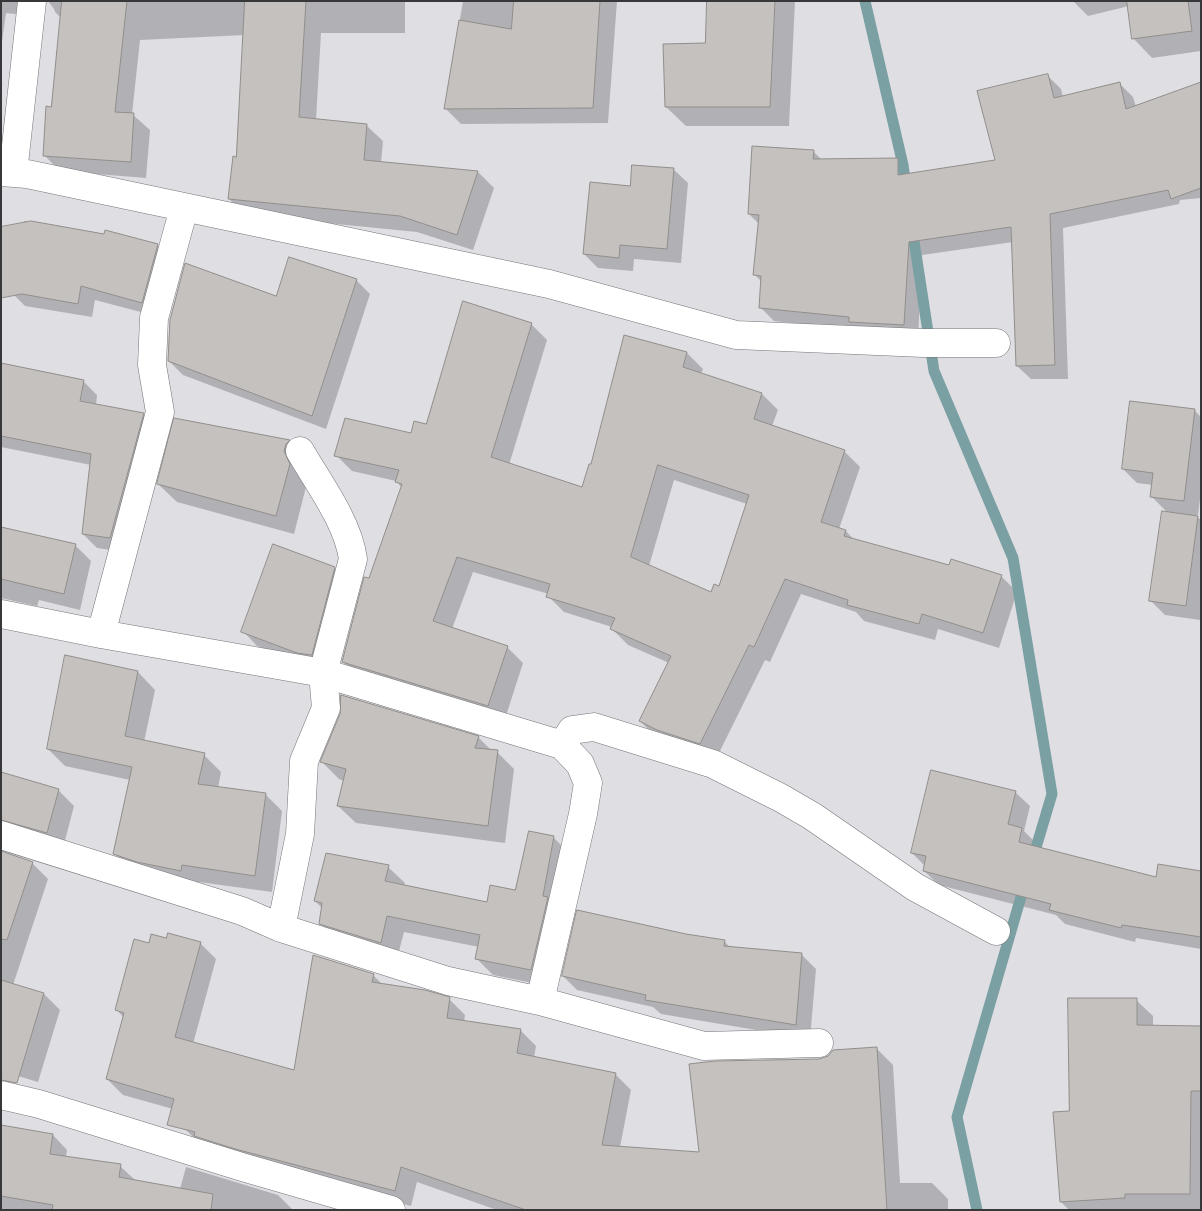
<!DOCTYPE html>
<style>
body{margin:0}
#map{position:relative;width:1202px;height:1211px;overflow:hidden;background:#dedee3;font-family:"Noto Sans",sans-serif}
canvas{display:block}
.frame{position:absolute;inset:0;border:2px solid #373839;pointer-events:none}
</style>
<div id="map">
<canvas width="1202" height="1211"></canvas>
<div class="frame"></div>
</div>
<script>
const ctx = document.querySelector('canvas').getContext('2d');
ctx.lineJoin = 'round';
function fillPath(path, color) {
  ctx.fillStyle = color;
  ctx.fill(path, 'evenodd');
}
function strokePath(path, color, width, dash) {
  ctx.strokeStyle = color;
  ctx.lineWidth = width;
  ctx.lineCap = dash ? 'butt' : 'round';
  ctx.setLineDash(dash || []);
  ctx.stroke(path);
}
fillPath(new Path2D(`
 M 1,1 L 405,1 L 405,33 L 321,33 L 316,120 L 367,126 L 383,141 L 381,163 L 478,172 L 494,188 L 473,250 L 417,232 L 245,215 L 229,199 L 237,158 L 245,35 L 140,40 L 132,114 L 150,130 L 146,178 L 60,171 L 44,155 L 52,108 L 61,18 L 55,12 L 54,9 L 48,1 L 42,2 L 32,16 L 6,13 L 1,49 Z
 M 463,1 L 617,1 L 608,123 L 461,124 L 445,108 Z
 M 708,1 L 795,1 L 789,126 L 686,126 L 666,107 L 706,44 Z
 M 1073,1 L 1201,1 L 1201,51 L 1152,58 L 1133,38 L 1129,6 L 1088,16 Z
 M 1047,75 L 1061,89 L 1063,97 L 1119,83 L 1133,97 L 1136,107 L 1201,87 L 1201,198 L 1180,200 L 1179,204 L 1063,228 L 1068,379 L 1031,379 L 1017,366 L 1013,242 L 922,255 L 918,339 L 858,330 L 774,321 L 760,307 L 762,282 L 755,275 L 759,224 L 749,214 L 813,151 L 822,160 L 897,160 L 911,174 L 997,161 Z
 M 673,169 L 688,183 L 681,263 L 634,259 L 633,271 L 598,268 L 584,254 L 631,187 Z
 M 24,221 L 157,245 L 172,259 L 156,316 L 95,300 L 92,317 L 25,306 L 10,291 Z
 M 356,280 L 370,294 L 326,429 L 183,375 L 169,361 L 277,298 Z
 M 531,324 L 547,340 L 509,465 L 583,489 L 592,466 L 625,337 L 687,353 L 703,369 L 701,374 L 762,394 L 778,410 L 772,426 L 844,451 L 860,467 L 839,529 L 846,531 L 855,541 L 950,566 L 1001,576 L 1017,592 L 999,648 L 938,629 L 935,640 L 864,621 L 856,612 L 801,594 L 770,662 L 765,660 L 716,759 L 656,737 L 640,721 L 669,663 L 628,645 L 612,629 L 612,627 L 564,612 L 548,596 L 549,594 L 473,572 L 452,629 L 507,647 L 523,663 L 504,722 L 359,678 L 343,662 L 369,580 L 402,488 L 396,481 L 352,471 L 336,455 L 412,434 L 427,426 ZM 674,480 L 747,504 L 720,588 L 711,594 L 649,566 Z
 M 1,365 L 83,381 L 97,395 L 96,405 L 143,414 L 157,428 L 124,552 L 97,548 L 83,534 L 91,465 L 1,447 Z
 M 1195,411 L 1201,417 L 1201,491 L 1198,515 L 1195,515 L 1201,520 L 1200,620 L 1165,615 L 1151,601 L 1168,513 L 1152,497 L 1153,485 L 1137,483 L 1123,469 Z
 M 175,420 L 289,441 L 307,459 L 307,483 L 294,534 L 177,502 L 158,484 Z
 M 1,528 L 75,545 L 91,561 L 80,610 L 39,600 L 37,606 L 1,598 Z
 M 334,568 L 348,583 L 313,666 L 257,646 L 243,631 Z
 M 66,657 L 138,672 L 155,690 L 144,742 L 204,755 L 221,772 L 218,788 L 265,794 L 282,811 L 272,892 L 199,882 L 197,887 L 132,871 L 115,854 L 130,780 L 65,766 L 48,749 Z
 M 478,737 L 492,751 L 497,752 L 514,769 L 505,843 L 356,823 L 338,806 L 344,781 L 339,779 L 322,762 Z
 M 1,773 L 58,790 L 74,806 L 63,848 L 1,847 L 1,853 L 32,863 L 48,879 L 13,985 L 44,994 L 60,1010 L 38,1082 L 1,1071 Z
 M 1015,792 L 1030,806 L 1024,831 L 1036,843 L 1035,847 L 1157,878 L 1201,873 L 1201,949 L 1136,938 L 1135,942 L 1065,924 L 1056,915 L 939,885 L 924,871 L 925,866 L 912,853 Z
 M 553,837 L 570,854 L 547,986 L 493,975 L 477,959 L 479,947 L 404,932 L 397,959 L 337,940 L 320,923 L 322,908 L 315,901 L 388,867 L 405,883 L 404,886 L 488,903 L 516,892 Z
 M 686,935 L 725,942 L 730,947 L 802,955 L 816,969 L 810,1039 L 661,1014 L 653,1007 L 577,990 L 563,976 Z
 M 167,940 L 200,943 L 216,959 L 193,1044 L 295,1072 L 373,975 L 383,985 L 449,999 L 465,1015 L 464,1022 L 520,1030 L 536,1046 L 534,1058 L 615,1074 L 631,1090 L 620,1147 L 700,1154 L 820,1060 L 877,1049 L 893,1065 L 900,1183 L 932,1183 L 948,1199 L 948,1210 L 497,1210 L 417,1182 L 411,1206 L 363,1193 L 201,1145 L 185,1129 L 173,1109 L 123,1095 L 107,1079 L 124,1018 L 116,1009 L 150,945 Z
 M 1136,1000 L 1153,1016 L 1153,1027 L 1201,1027 L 1201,1210 L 1069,1210 L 1061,1202 L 1070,1112 Z
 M 1,1126 L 53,1135 L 67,1150 L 66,1157 L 120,1166 L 135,1180 L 180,1189 L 186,1167 L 278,1195 L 293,1210 L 1,1210 Z`), '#0003');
strokePath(new Path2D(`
 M 865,1 L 903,165 L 906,187
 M 912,228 L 934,371 L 1013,558 L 1052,794 L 1032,861
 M 977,1210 L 957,1117 L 1025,883`), '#7ba0a3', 11);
const building = new Path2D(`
 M 62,1 L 127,1 L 115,112 L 134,113 L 131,162 L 43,156 L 46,106 L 51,107 Z
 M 245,1 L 306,1 L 299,117 L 367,124 L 364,160 L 478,171 L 457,235 L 400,216 L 228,199 L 233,156 L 236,157 Z
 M 514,1 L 600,1 L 593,108 L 444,109 L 459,20 L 511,29 Z
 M 707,1 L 775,1 L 770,107 L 665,107 L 663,44 L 705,43 Z
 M 1127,1 L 1188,1 L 1192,31 L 1132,39 Z
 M 1048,74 L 1054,98 L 1120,82 L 1126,109 L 1201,82 L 1201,188 L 1171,199 L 1168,190 L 1050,214 L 1055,365 L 1016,366 L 1011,227 L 909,242 L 904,325 L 849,322 L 849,317 L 759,308 L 761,276 L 753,275 L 759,215 L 748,214 L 752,146 L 814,150 L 813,159 L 898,158 L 898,175 L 995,160 L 977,91 Z
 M 632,165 L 674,168 L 667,249 L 620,245 L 619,258 L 583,254 L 590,182 L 630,186 Z
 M 31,221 L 104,234 L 105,230 L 158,244 L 142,303 L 81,286 L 78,304 L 22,294 L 1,298 L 1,227 Z
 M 289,257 L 357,279 L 312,416 L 168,361 L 170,320 L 185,263 L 276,296 Z
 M 463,301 L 532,323 L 491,457 L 582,487 L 589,464 L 591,464 L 624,335 L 687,352 L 683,367 L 762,393 L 754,419 L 845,450 L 821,522 L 846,530 L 844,536 L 949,565 L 951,559 L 1002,575 L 983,633 L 922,614 L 919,624 L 847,605 L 848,600 L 785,579 L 754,647 L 749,645 L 700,744 L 657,730 L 639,721 L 671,656 L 610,629 L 615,618 L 546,597 L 550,584 L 457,557 L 433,621 L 508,646 L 488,706 L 342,662 L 364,577 L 369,578 L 402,484 L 395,482 L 399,470 L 334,456 L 345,418 L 411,433 L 414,421 L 426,424 ZM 658,465 L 749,495 L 719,586 L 714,584 L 711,592 L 631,557 Z
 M 1,363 L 84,380 L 80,401 L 144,413 L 110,538 L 82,534 L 91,454 L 1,436 Z
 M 1130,401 L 1195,409 L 1184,501 L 1150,497 L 1153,473 L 1122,469 Z
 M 174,418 L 290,440 L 286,444 L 284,451 L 290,464 L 276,516 L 157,484 Z
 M 1162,511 L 1198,516 L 1186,606 L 1149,601 Z
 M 1,527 L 76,544 L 64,594 L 1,579 Z
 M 273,544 L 335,567 L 312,655 L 297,653 L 241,632 Z
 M 65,655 L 138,671 L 125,736 L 205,753 L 198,784 L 266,793 L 255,876 L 182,865 L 181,871 L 137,862 L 113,854 L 132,767 L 47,749 Z
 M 341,695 L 479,736 L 475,748 L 498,750 L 488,826 L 337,806 L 346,769 L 320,762 L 340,714 Z
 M 931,770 L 1016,791 L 1008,824 L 1022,828 L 1019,842 L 1156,877 L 1158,864 L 1201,871 L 1201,937 L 1122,925 L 1121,928 L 1049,910 L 1051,904 L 923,871 L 926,856 L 911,853 Z
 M 1,772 L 59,789 L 47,833 L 1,820 Z
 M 529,831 L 554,836 L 543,896 L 548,897 L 531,970 L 475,959 L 480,935 L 387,916 L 381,943 L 319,924 L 322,903 L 314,901 L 326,853 L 389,865 L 385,881 L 487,902 L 490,885 L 515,890 Z
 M 1,851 L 33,862 L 7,940 L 1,939 Z
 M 577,910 L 686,934 L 725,940 L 724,946 L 802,953 L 796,1025 L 645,1000 L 646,995 L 562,976 Z
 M 168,933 L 201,942 L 175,1037 L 294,1070 L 313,955 L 374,974 L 372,982 L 425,990 L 450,997 L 447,1018 L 521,1029 L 517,1053 L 616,1073 L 602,1145 L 699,1152 L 689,1064 L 715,1061 L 819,1059 L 828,1056 L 833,1050 L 877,1047 L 887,1210 L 526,1210 L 401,1167 L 395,1191 L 235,1149 L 194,1136 L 195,1132 L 167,1125 L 174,1099 L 106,1079 L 124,1013 L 115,1010 L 134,939 L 149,943 L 151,934 L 166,938 Z
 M 1,980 L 44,993 L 17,1083 L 1,1080 Z
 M 1068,998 L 1137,998 L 1137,1025 L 1201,1026 L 1201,1091 L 1191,1091 L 1190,1194 L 1125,1194 L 1125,1198 L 1060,1202 L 1053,1112 L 1069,1111 Z
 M 1,1125 L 53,1134 L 50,1154 L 121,1164 L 119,1177 L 213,1194 L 211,1210 L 52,1210 L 53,1205 L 1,1196 Z`);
fillPath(building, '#c5c1be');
strokePath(building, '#918d8b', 1);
const minor = new Path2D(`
 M 1,172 L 27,174 L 549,284 L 736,335 L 923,343 L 996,343
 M 13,173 L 32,1
 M 1,614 L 101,634 L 323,673 L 562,745 L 572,730 L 594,727 L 713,764 L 781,798 L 812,816 L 915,887 L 996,931
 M 101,634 L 160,412 L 152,365 L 154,318 L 184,208
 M 1,835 L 242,911 L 281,928 L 448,981 L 540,1001 L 704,1046 L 819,1043
 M 281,928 L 300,834 L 304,761 L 326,708 L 323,673 L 353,559 C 348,522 319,484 300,451
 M 540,1001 L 583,814 L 588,783 L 580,764 L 562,745
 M 1,1095 L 39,1104 L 242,1167 L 391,1210`);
strokePath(minor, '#757579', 29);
strokePath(minor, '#fff', 28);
</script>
